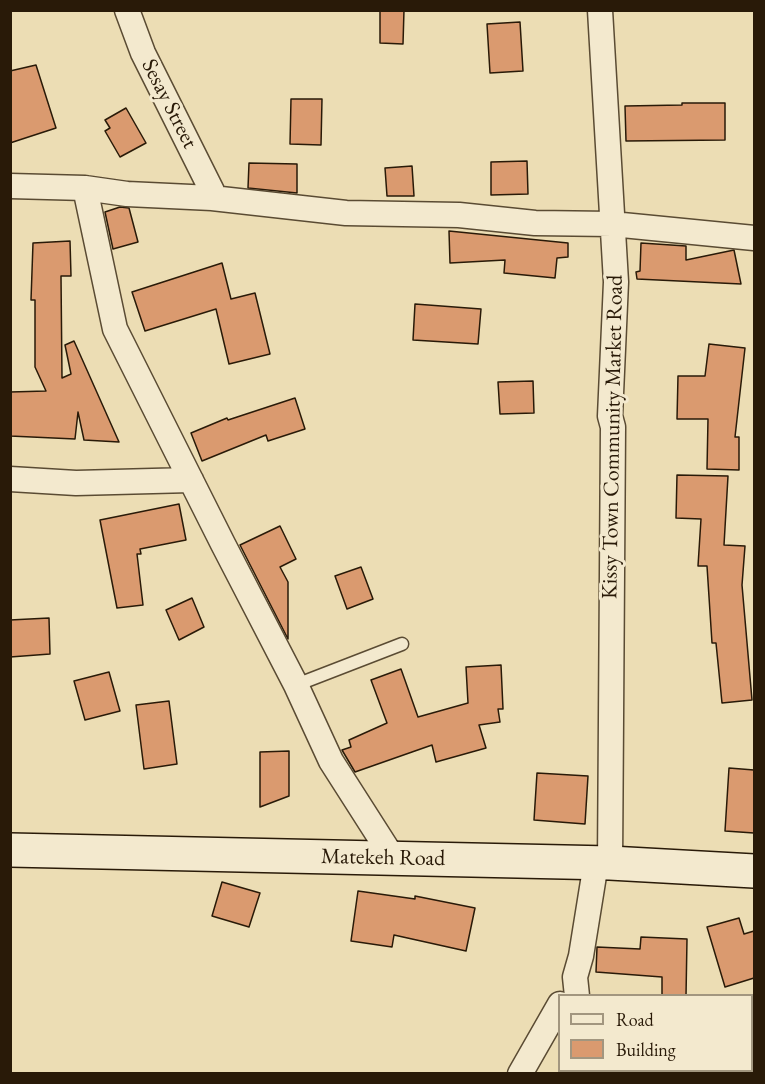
<!DOCTYPE html>
<style>
body{margin:0}
#map{position:relative;width:765px;height:1084px;overflow:hidden;background:#ecddb4;font-family:"EB Garamond",serif}
canvas{display:block}
.frame{position:absolute;inset:0;border:12px solid #291a08;pointer-events:none}
.legend{position:absolute;left:558px;top:994px;width:195px;height:78px;box-sizing:border-box;background:#f3e9ce;border:2px solid #a2967f;margin:0;padding:8px 10px;list-style:none;font-size:18px;color:#291a08}
.legend li{display:flex;align-items:center;gap:12px;height:30px}
.legend b{width:30px;border:2px solid #a2967f}
</style>
<div id="map">
<canvas width="765" height="1084"></canvas>
<div class="frame"></div>
<ul class="legend">
<li><b style="height:8px;background:#f3e9ce"></b>Road</li>
<li><b style="height:16px;background:#da9a6f"></b>Building</li>
</ul>
</div>
<script>
const ctx = document.querySelector('canvas').getContext('2d');
ctx.lineJoin = 'round';
function fillPath(path, color) {
  ctx.fillStyle = color;
  ctx.fill(path, 'evenodd');
}
function strokePath(path, color, width, dash) {
  ctx.strokeStyle = color;
  ctx.lineWidth = width;
  ctx.lineCap = dash ? 'butt' : 'round';
  ctx.setLineDash(dash || []);
  ctx.stroke(path);
}
function drawText(font, color, halo, rows, align = 'center') {
  ctx.font = font + ' "EB Garamond",serif';
  ctx.lineWidth = 6;
  ctx.setLineDash([]);
  ctx.textBaseline = 'middle';
  ctx.strokeStyle = halo;
  ctx.fillStyle = color;
  for (const [text, x, y, turn = 0] of rows) {
    ctx.save();
    ctx.translate(x, y);
    ctx.rotate((+turn || 0) * Math.PI / 180);
    ctx.textAlign = isNaN(turn) ? turn : align;
    if (halo) ctx.strokeText(text, 0, 0);
    ctx.fillText(text, 0, 0);
    ctx.restore();
  }
}
const building = new Path2D(`
 M 380,10 L 404,10 L 403,44 L 380,43 Z
 M 520,22 L 523,71 L 490,73 L 487,24 Z
 M 36,65 L 56,128 L 10,143 L 10,71 Z
 M 291,99 L 322,99 L 321,145 L 290,144 Z
 M 682,103 L 725,103 L 725,140 L 626,141 L 625,106 L 682,105 Z
 M 126,108 L 146,143 L 120,157 L 105,131 L 110,128 L 105,120 Z
 M 527,161 L 528,194 L 491,195 L 491,162 Z
 M 249,163 L 297,164 L 297,193 L 248,188 Z
 M 412,166 L 414,196 L 387,196 L 385,168 Z
 M 120,207 L 129,208 L 138,242 L 113,249 L 105,212 Z
 M 449,231 L 568,243 L 568,257 L 557,258 L 555,278 L 504,273 L 505,260 L 450,263 Z
 M 70,241 L 71,276 L 61,276 L 62,378 L 71,374 L 65,345 L 74,341 L 119,442 L 84,440 L 78,412 L 75,439 L 10,436 L 10,392 L 46,391 L 35,367 L 35,300 L 31,300 L 33,243 Z
 M 641,243 L 686,246 L 686,260 L 734,250 L 741,284 L 637,279 L 636,272 L 640,271 Z
 M 222,263 L 231,299 L 255,293 L 270,354 L 229,364 L 216,309 L 145,331 L 132,292 Z
 M 415,304 L 481,309 L 478,344 L 413,340 Z
 M 709,344 L 745,348 L 735,437 L 739,437 L 739,470 L 707,469 L 708,419 L 677,419 L 678,376 L 705,376 Z
 M 533,381 L 534,413 L 500,414 L 498,382 Z
 M 295,398 L 305,429 L 268,441 L 266,435 L 202,461 L 191,433 L 227,418 L 228,420 Z
 M 677,475 L 728,476 L 724,545 L 745,546 L 742,585 L 752,700 L 722,703 L 716,643 L 712,643 L 707,566 L 698,566 L 701,519 L 676,518 Z
 M 179,504 L 186,540 L 140,549 L 141,554 L 137,554 L 143,605 L 117,608 L 100,520 Z
 M 280,526 L 296,559 L 280,567 L 288,582 L 288,639 L 240,545 Z
 M 361,567 L 373,599 L 347,609 L 335,576 Z
 M 192,598 L 204,627 L 179,640 L 166,610 Z
 M 49,618 L 50,654 L 10,657 L 10,620 Z
 M 501,665 L 503,709 L 498,709 L 500,722 L 479,725 L 486,748 L 436,762 L 432,745 L 355,772 L 342,750 L 351,747 L 349,740 L 387,723 L 371,680 L 401,669 L 418,717 L 468,703 L 466,667 Z
 M 109,672 L 120,711 L 85,720 L 74,681 Z
 M 169,701 L 177,764 L 144,769 L 136,705 Z
 M 289,751 L 289,796 L 260,807 L 260,752 Z
 M 729,768 L 754,770 L 754,833 L 725,831 Z
 M 537,773 L 588,776 L 585,824 L 534,820 Z
 M 222,882 L 260,893 L 249,927 L 212,916 Z
 M 358,891 L 415,899 L 415,896 L 475,908 L 466,951 L 394,935 L 392,947 L 351,941 Z
 M 739,918 L 744,934 L 754,931 L 754,978 L 725,987 L 707,927 Z
 M 641,937 L 687,939 L 686,996 L 662,996 L 662,977 L 596,972 L 597,947 L 640,949 Z`);
fillPath(building, '#da9a6f');
strokePath(building, '#291a08', 1.5);
const lane = new Path2D(`
 M 296,685 L 402,644`);
const street = new Path2D(`
 M 127,10 L 143,53 L 212,191 L 212,198
 M 600,10 L 616,282 L 610,416 L 613,427 L 610,863
 M 10,186 L 85,188 L 127,194 L 212,198 L 346,213 L 459,215 L 535,223 L 612,224 L 754,238
 M 85,188 L 115,329 L 223,544 L 296,685 L 331,761 L 393,858
 M 10,479 L 76,483 L 191,480
 M 577,996 L 575,977 L 581,956 L 596,863
 M 584,1070 L 584,1074
 M 520,1074 L 560,1004`);
const secondary = new Path2D(`
 M 10,850 L 610,863 L 754,871`);
strokePath(lane, '#5a4b33', 15);
strokePath(street, '#5a4b33', 27);
strokePath(secondary, '#291a08', 36);
strokePath(lane, '#f3e9ce', 12);
strokePath(street, '#f3e9ce', 24);
strokePath(secondary, '#f3e9ce', 33);
drawText('22px', '#291a08', '#f3e9ce', [
 ["Sesay Street",169,104,63],
 ["Kissy Town Community Market Road",613,437,-89],
 ["Matekeh Road",383,858,1]
]);
</script>
